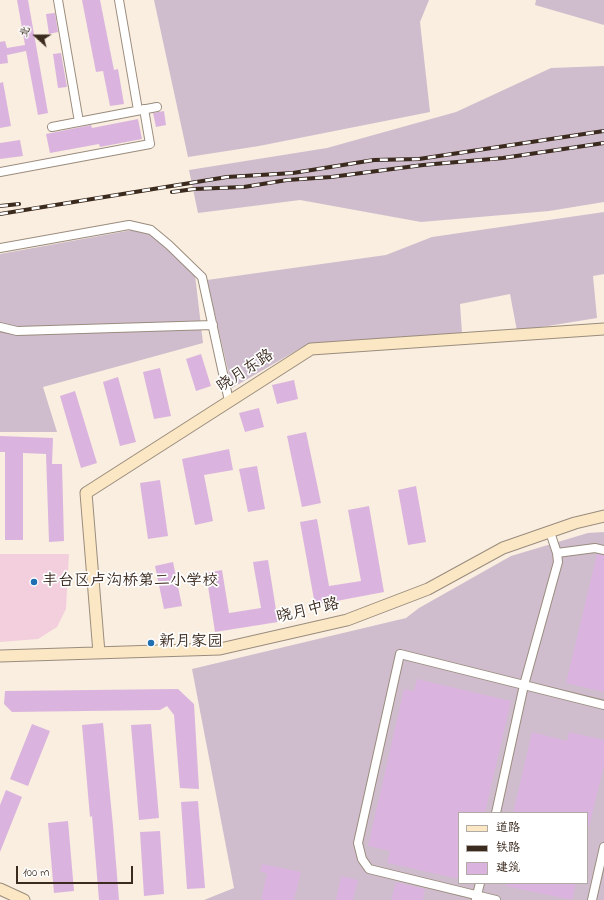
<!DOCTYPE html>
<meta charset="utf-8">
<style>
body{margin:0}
#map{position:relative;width:604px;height:900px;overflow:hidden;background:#f9eedf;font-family:"Indie Flower","LXGW WenKai TC",sans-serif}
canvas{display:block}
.legend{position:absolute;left:458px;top:812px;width:130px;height:72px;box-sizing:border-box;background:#fff;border:1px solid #b1aaa5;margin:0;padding:5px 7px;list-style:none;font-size:12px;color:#3b2a1e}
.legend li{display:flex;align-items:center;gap:8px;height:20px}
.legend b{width:20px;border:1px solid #b1aaa5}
.north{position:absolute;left:16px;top:16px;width:40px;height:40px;-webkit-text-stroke:3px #fff;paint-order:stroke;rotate:291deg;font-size:11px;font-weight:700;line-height:16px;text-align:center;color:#3b2a1e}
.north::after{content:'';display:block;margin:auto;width:14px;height:18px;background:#3b2a1e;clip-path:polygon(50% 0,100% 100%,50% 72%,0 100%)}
.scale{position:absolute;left:16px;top:866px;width:117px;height:18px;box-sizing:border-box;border:2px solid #3b2a1e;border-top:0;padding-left:5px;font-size:12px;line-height:14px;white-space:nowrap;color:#3b2a1e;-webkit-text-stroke:3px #fff;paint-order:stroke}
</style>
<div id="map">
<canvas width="604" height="900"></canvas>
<ul class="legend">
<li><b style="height:5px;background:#fbe7c3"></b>道路</li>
<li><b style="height:5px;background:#3b2a1e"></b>铁路</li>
<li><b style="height:11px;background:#dab4de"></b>建筑</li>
</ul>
<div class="north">北</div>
<div class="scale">100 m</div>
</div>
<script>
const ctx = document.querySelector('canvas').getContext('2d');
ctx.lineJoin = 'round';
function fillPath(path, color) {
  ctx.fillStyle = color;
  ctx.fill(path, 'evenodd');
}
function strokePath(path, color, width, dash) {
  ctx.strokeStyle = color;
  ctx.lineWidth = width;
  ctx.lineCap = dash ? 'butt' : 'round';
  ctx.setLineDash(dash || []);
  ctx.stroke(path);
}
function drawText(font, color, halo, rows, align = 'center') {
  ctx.font = font + ' "Indie Flower","LXGW WenKai TC",sans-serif';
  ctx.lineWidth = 3.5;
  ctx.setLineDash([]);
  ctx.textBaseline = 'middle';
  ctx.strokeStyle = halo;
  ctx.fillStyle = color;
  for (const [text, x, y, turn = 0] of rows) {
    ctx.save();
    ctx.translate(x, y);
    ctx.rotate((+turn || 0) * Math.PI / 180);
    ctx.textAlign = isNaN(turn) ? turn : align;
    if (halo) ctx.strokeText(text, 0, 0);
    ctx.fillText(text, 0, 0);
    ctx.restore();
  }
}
fillPath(new Path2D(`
 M 0,554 L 69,554 L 66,609 L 57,627 L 38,639 L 0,642 Z`), '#f3cfde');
fillPath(new Path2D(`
 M 154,0 L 429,0 L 420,22 L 430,112 L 259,146 L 188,157 Z
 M 536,0 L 604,0 L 604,25 L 535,5 Z
 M 604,66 L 604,202 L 549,211 L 421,222 L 300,200 L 198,213 L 189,170 L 327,148 L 456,112 L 551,68 Z
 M 604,212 L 604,274 L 593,276 L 597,318 L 517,331 L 510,294 L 460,304 L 462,333 L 306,345 L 232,388 L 207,280 L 386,255 L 432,237 Z
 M 132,230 L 151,235 L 195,275 L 203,343 L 43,387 L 57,432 L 0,432 L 0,254 Z
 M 604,532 L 604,900 L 204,900 L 234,888 L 192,669 L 406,618 L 419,608 L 511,556 L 588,533 ZM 459,813 L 587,813 L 587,883 L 459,883 Z`), '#cfbdce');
fillPath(new Path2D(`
 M 17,0 L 28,0 L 48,113 L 38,115 L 26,51 L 7,55 L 8,63 L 0,64 L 0,42 L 5,41 L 7,48 L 25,45 Z
 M 82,0 L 100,0 L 114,70 L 118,69 L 124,104 L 110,106 L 103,71 L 96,72 Z
 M 55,13 L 58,32 L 49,34 L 46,14 Z
 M 61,53 L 67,87 L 58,88 L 53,54 Z
 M 3,82 L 11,126 L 0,128 L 0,83 Z
 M 164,111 L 166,125 L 156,127 L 153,113 Z
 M 138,119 L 142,139 L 100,147 L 99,144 L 50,153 L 46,134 L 91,125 L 92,128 Z
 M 20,140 L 23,156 L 0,159 L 0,143 Z
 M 201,354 L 211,386 L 196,391 L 186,359 Z
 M 160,368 L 171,416 L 154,419 L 143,372 Z
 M 118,377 L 136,442 L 120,446 L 103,382 Z
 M 294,380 L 298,399 L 277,404 L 272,385 Z
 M 75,391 L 97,463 L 81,468 L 60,396 Z
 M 259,408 L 264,427 L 245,432 L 239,413 Z
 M 306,432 L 321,503 L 302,507 L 287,436 Z
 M 0,436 L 53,438 L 52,464 L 62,464 L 64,541 L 49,542 L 46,454 L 23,453 L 23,540 L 5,540 L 5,452 L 0,452 Z
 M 229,449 L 233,470 L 204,475 L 213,521 L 195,525 L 182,459 Z
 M 257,466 L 265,509 L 248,512 L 239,469 Z
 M 160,480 L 168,536 L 148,539 L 140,483 Z
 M 416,486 L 426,542 L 408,545 L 398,490 Z
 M 369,506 L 384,592 L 315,605 L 300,522 L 317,519 L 329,586 L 361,581 L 348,510 Z
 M 597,554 L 604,555 L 604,692 L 566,683 Z
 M 268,560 L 278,622 L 215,632 L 206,573 L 222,570 L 229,613 L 261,608 L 253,562 Z
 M 173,562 L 182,606 L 164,609 L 155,566 Z
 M 417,679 L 511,701 L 485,813 L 459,813 L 459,879 L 387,863 L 390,851 L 368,846 L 404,689 L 414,691 Z
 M 178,689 L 194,704 L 199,789 L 180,788 L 174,715 L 167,706 L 160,710 L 12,712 L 4,704 L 5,691 Z
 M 103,723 L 113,826 L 119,900 L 99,900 L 92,816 L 90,817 L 82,725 Z
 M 32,724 L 50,731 L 28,786 L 10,779 Z
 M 151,724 L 159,818 L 139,820 L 131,725 Z
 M 532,732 L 567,741 L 569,732 L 604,740 L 604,765 L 589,827 L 587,826 L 587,813 L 513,813 Z
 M 6,790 L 22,797 L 0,852 L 0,805 Z
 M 198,801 L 205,888 L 187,889 L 181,802 Z
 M 68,821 L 74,891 L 54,893 L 48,823 Z
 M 160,831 L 164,894 L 144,896 L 140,832 Z
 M 262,864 L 301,872 L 294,900 L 261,900 L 267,873 L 260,872 Z
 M 341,876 L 358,880 L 353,900 L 336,900 Z
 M 396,882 L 425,889 L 423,900 L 391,900 Z
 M 506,883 L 576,883 L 572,900 L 506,886 Z`), '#dab4de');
const street = new Path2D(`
 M 58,0 L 79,122
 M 119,0 L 138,110
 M 52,127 L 157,107
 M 0,172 L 150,144 L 144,109
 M 0,248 L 129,225 L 151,230 L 169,245 L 202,277 L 229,401
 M 0,327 L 17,331 L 213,325
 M 550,532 L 557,553 L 595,548 L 604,550
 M 557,553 L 558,562 L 524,685 L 604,705
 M 476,899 L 480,883
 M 496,900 L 369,869 L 362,859 L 358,843 L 400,654 L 524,685 L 496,813
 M 592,900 L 604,847`);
const secondary = new Path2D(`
 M 99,653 L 86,493 L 311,349 L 604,329
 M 0,656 L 220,649 L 347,620 L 428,589 L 503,548 L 575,523 L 604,516
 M 0,889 L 24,900`);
strokePath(street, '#9a8c7e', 10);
strokePath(secondary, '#9a8c7e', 13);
strokePath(street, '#fff', 8);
strokePath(secondary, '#fbe7c3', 11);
const rail = new Path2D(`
 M 172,192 L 194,189 L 244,187 L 287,180 L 331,177 L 423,165 L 503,158 L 604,143
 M 0,206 L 19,204
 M 0,214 L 227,177 L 293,173 L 374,160 L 419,159 L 604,131`);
strokePath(rail, '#3b2a1e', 4);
strokePath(rail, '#fff', 2.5, [8]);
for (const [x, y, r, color] of [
 [34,582,4,"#1f6fb2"],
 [151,643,4,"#1f6fb2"]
]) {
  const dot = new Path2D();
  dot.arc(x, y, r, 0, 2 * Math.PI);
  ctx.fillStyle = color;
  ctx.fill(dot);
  strokePath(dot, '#fff', 1.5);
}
drawText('16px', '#3b2a1e', '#fff', [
 ["晓月东路",246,372,-33],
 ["晓月中路",308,612,-13]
]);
drawText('16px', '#3b2a1e', '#fff', [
 ["丰台区卢沟桥第二小学校",42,582],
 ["新月家园",159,643]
], 'left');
</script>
